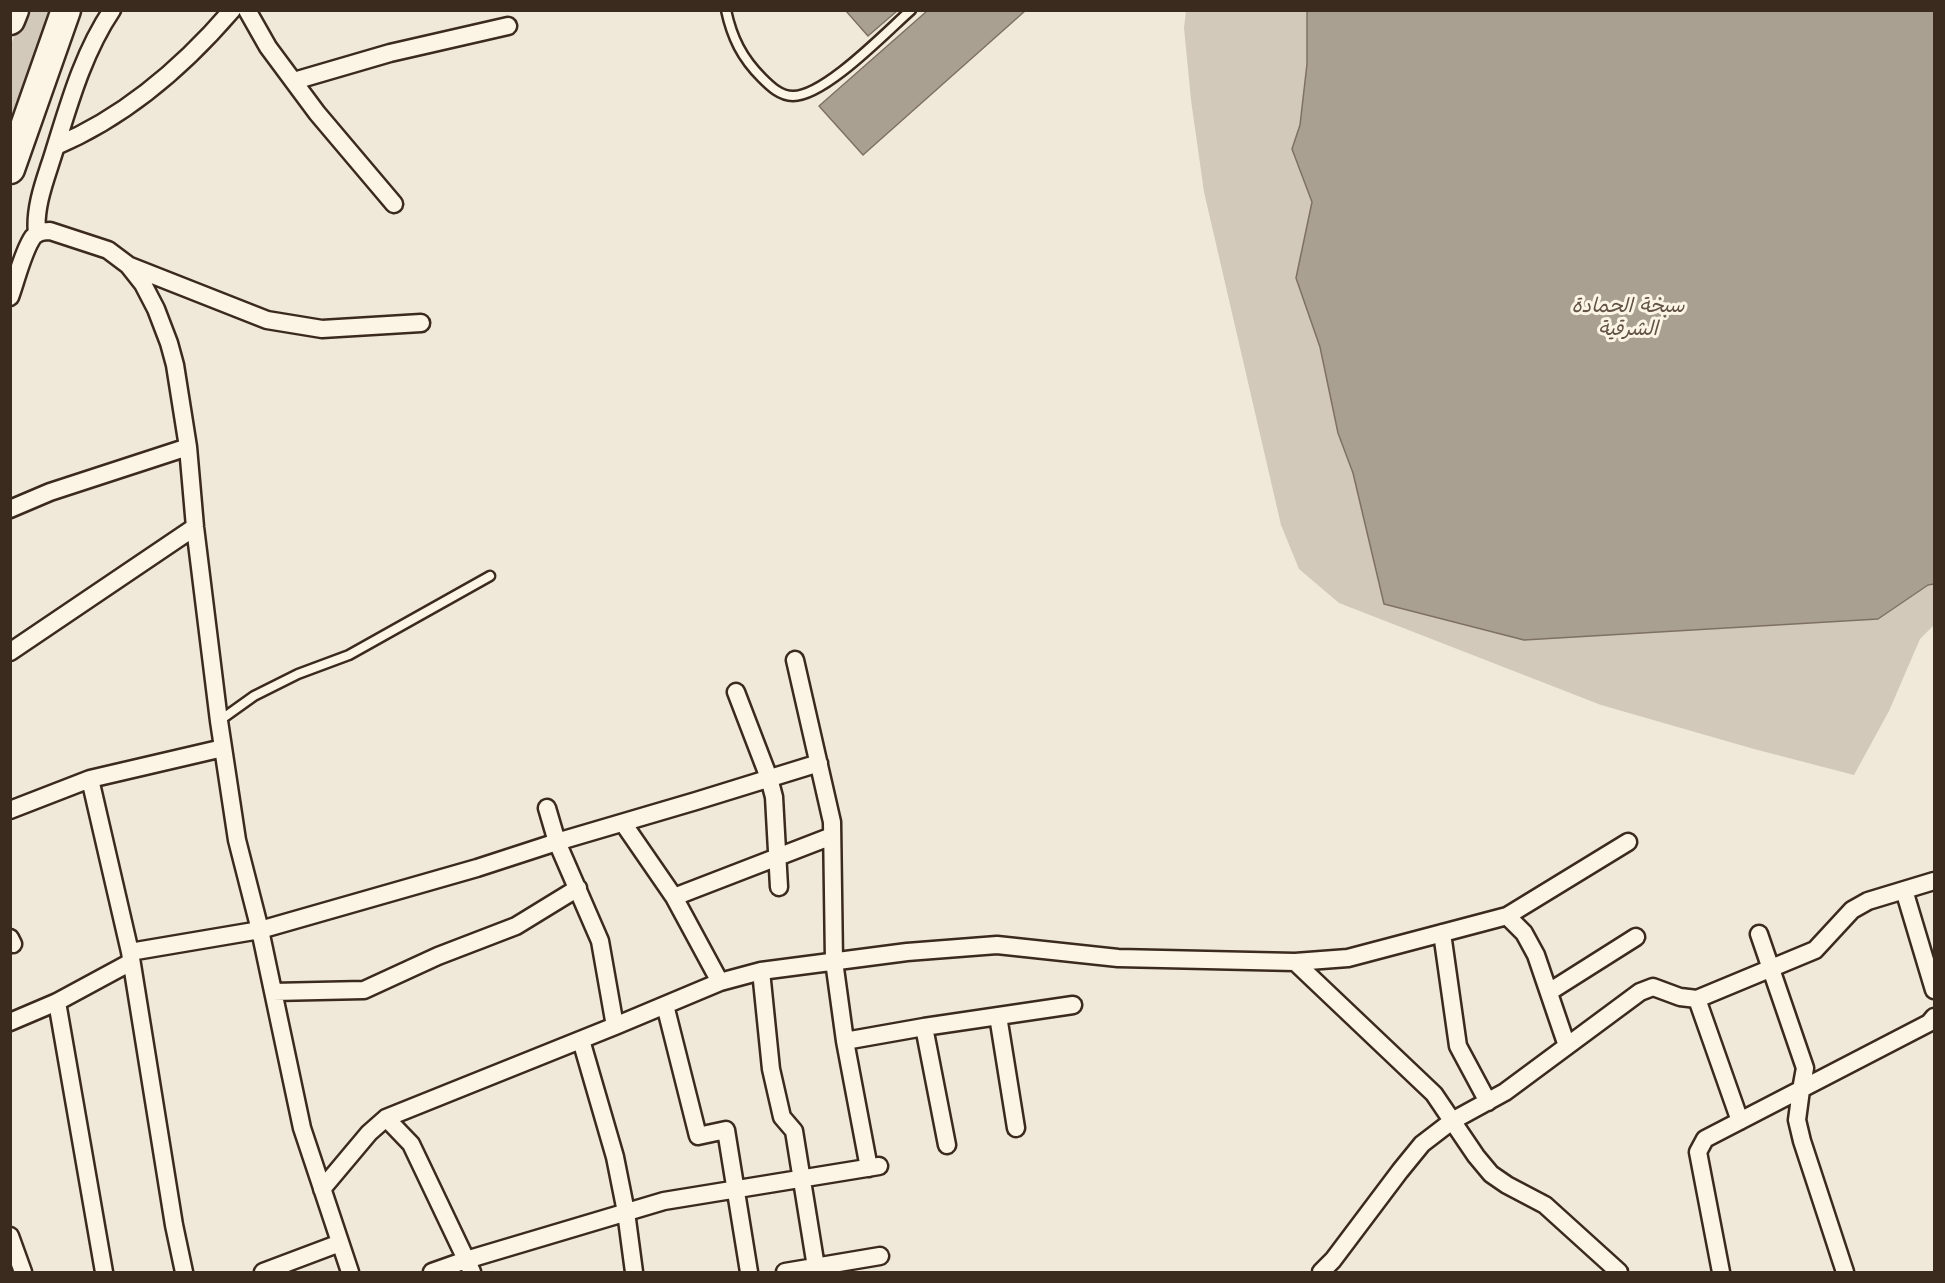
<!DOCTYPE html>
<meta charset="utf-8">
<style>
body{margin:0}
#map{position:relative;width:1945px;height:1283px;overflow:hidden;background:#f0e9d9;font-family:"Shantell Sans",sans-serif}
canvas{display:block}
.frame{position:absolute;inset:0;border:12px solid #3b2a1e;pointer-events:none}
</style>
<div id="map">
<canvas width="1945" height="1283"></canvas>
<div class="frame"></div>
</div>
<script>
const ctx = document.querySelector('canvas').getContext('2d');
ctx.lineJoin = 'round';
function fillPath(path, color) {
  ctx.fillStyle = color;
  ctx.fill(path, 'evenodd');
}
function strokePath(path, color, width, dash) {
  ctx.strokeStyle = color;
  ctx.lineWidth = width;
  ctx.lineCap = dash ? 'butt' : 'round';
  ctx.setLineDash(dash || []);
  ctx.stroke(path);
}
function drawText(font, color, halo, rows, align = 'center') {
  ctx.font = font + ' "Shantell Sans","Playpen Sans Arabic",sans-serif';
  ctx.lineWidth = 6;
  ctx.setLineDash([]);
  ctx.textBaseline = 'middle';
  ctx.strokeStyle = halo;
  ctx.fillStyle = color;
  for (const [text, x, y, turn = 0] of rows) {
    ctx.save();
    ctx.translate(x, y);
    ctx.rotate((+turn || 0) * Math.PI / 180);
    ctx.textAlign = isNaN(turn) ? turn : align;
    if (halo) ctx.strokeText(text, 0, 0);
    ctx.fillText(text, 0, 0);
    ctx.restore();
  }
}
fillPath(new Path2D(`
 M 23,11 L 54,11 L 11,138 L 11,45 Z
 M 1186,11 L 1307,11 L 1307,64 L 1300,126 L 1292,149 L 1312,202 L 1297,279 L 1320,347 L 1338,433 L 1353,473 L 1384,604 L 1524,640 L 1878,619 L 1928,585 L 1934,584 L 1934,625 L 1920,639 L 1889,711 L 1854,775 L 1754,749 L 1601,705 L 1339,603 L 1299,569 L 1281,525 L 1204,192 L 1191,100 L 1184,28 Z`), '#d2c9ba');
const water = new Path2D(`
 M 846,11 L 897,11 L 868,36 Z
 M 927,11 L 1025,11 L 863,155 L 819,106 Z
 M 1307,11 L 1934,11 L 1934,584 L 1928,585 L 1878,619 L 1524,640 L 1384,604 L 1353,473 L 1338,433 L 1320,347 L 1296,278 L 1312,202 L 1292,149 L 1300,125 L 1307,64 Z`);
fillPath(water, '#aaa091');
strokePath(water, '#7e7163', 1.5);
const service = new Path2D(`
 M 726,10 C 732,38 742,58 762,78 C 770,86 780,96 793,96 C 825,96 886,32 911,10
 M 219,721 L 254,696 L 298,674 L 349,655 L 490,576`);
const minor = new Path2D(`
 M 247,10 L 268,47 L 317,113 L 394,204
 M 294,81 L 390,53 L 508,26
 M 56,146 C 125,117 183,67 232,10
 M 37,234 C 34,206 46,178 54,152 C 69,104 83,53 112,10
 M 130,266 L 267,320 L 322,329 L 421,323
 M 10,297 C 16,281 23,251 33,237 C 37,232 44,231 50,231 L 108,250 L 128,265 L 143,284 L 156,309 L 169,343 L 175,365 L 188,447 L 195,527 L 219,721 L 237,840 L 260,930 L 302,1128 L 350,1272
 M 10,509 L 50,492 L 188,447
 M 10,652 L 195,527
 M 795,660 L 832,822 L 834,961 L 845,1041 L 869,1168
 M 736,692 L 769,778 L 774,797 L 779,887
 M 90,779 L 130,952 L 174,1225 L 184,1272
 M 547,808 L 557,842 L 600,941 L 615,1026
 M 10,810 L 90,779 L 223,748
 M 623,823 L 674,897 L 720,982
 M 1904,890 L 1934,990
 M 674,897 L 832,836
 M 1507,916 L 1524,933 L 1536,955 L 1567,1046
 M 1442,933 L 1458,1046 L 1488,1102
 M 1759,934 L 1805,1068 L 1801,1090 L 1797,1120 L 1802,1141 L 1845,1272
 M 10,938 L 13,944
 M 130,952 L 260,930 L 477,868 L 560,841 L 696,801 L 819,763
 M 1295,962 L 1434,1094 L 1476,1156 L 1491,1174 L 1507,1185 L 1545,1205 L 1619,1272
 M 761,971 L 771,1069 L 782,1117 L 794,1131 L 816,1267
 M 273,992 L 364,990 L 438,956 L 516,926 L 578,888
 M 1549,992 L 1636,937
 M 1697,999 L 1740,1121
 M 57,1002 L 104,1272
 M 665,1005 L 698,1136 L 726,1130 L 749,1272
 M 998,1016 L 1016,1128
 M 10,1022 L 57,1002 L 131,962
 M 924,1027 L 947,1145
 M 581,1040 L 615,1157 L 626,1212 L 634,1272
 M 845,1041 L 924,1027 L 1073,1005
 M 386,1118 L 411,1144 L 472,1272
 M 322,1189 L 369,1133 L 386,1118 L 615,1026 L 720,982 L 761,971 L 907,952 L 997,945 L 1118,958 L 1295,962 L 1348,958 L 1507,916 L 1628,842
 M 10,1236 L 23,1272
 M 263,1272 L 340,1243
 M 432,1272 L 466,1260 L 664,1201 L 879,1166
 M 785,1272 L 880,1256
 M 1321,1272 L 1333,1260 L 1400,1171 L 1422,1144 L 1452,1121 L 1505,1092 L 1640,992 L 1653,987 L 1680,997 L 1697,999 L 1815,950 L 1852,910 L 1868,901 L 1934,881
 M 1721,1272 L 1698,1152 L 1705,1139 L 1929,1023 L 1934,1017`);
const trunk = new Path2D(`
 M 10,20 L 14,10
 M 10,169 L 66,10`);
strokePath(service, '#3b2a1e', 13);
strokePath(minor, '#3b2a1e', 21);
strokePath(trunk, '#3b2a1e', 33);
strokePath(service, '#fcf5e5', 8);
strokePath(minor, '#fcf5e5', 16);
strokePath(trunk, '#fcf5e5', 28);
drawText('italic 20px', '#625346', '#fcf5e5', [
 ["سبخة الحمادة",1628,307],
 ["الشرقية",1628,330]
]);
</script>
